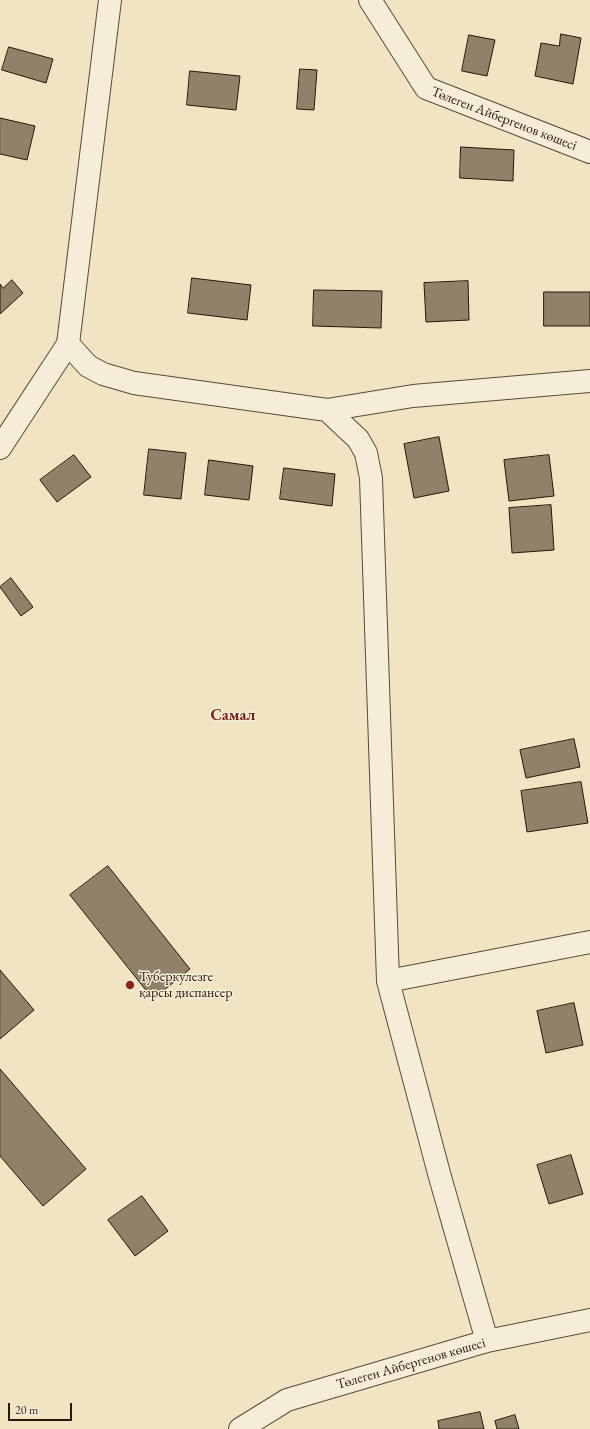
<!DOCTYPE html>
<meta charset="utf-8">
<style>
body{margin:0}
#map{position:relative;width:590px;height:1429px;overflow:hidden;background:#f0e4c3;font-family:"EB Garamond",serif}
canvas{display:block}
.scale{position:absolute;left:8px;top:1403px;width:64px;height:18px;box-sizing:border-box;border:2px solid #251808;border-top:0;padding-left:5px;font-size:12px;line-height:14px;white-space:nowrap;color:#251808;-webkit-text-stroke:3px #f5edd8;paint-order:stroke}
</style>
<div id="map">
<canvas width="590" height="1429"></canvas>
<div class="scale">20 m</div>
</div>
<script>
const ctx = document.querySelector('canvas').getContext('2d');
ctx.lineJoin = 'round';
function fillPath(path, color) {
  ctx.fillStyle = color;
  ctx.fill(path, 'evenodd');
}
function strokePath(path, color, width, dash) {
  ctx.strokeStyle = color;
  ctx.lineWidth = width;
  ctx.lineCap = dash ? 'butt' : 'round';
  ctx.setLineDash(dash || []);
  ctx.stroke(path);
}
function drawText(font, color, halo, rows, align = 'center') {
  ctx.font = font + ' "EB Garamond",serif';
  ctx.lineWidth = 3;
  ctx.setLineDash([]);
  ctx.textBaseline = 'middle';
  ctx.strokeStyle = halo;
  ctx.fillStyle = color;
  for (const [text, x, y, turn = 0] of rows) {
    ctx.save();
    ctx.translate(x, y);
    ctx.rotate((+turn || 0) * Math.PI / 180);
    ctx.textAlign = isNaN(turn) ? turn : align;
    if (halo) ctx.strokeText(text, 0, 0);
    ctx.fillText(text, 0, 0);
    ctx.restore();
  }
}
const building = new Path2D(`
 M 561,34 L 581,38 L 573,84 L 535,76 L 541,43 L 559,46 Z
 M 469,35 L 495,40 L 487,76 L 462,71 Z
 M 9,47 L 53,59 L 46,83 L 2,70 Z
 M 300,69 L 317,70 L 314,110 L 297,109 Z
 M 190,71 L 240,76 L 236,110 L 187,105 Z
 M 0,118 L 35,126 L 27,160 L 0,154 Z
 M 461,147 L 514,150 L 513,181 L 460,178 Z
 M 192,278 L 251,285 L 247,320 L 188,313 Z
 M 12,280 L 23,293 L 0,314 L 0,284 L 3,288 Z
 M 468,281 L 469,320 L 426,322 L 424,283 Z
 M 314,290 L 382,291 L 381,328 L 313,326 Z
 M 544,292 L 590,292 L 590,326 L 544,326 Z
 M 439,437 L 449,491 L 414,498 L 404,444 Z
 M 149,449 L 186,453 L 181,499 L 144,495 Z
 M 74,455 L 91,477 L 57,502 L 40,480 Z
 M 549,455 L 554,496 L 509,501 L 504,460 Z
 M 209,460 L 253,466 L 249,500 L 205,495 Z
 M 284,468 L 335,474 L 332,506 L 280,499 Z
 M 551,505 L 554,550 L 512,553 L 509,508 Z
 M 11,578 L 33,607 L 21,616 L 0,587 Z
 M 574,739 L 580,767 L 526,778 L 520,750 Z
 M 581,782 L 588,823 L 527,832 L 521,791 Z
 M 108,866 L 190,969 L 153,999 L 70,895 Z
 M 0,970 L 34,1010 L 0,1039 Z
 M 574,1003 L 583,1045 L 546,1053 L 537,1011 Z
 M 0,1069 L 86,1169 L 43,1206 L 0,1156 Z
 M 571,1155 L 583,1194 L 549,1204 L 537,1165 Z
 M 142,1196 L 168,1231 L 135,1256 L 108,1220 Z
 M 480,1412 L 484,1429 L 439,1429 L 438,1421 Z
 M 515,1415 L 519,1429 L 497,1429 L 495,1421 Z`);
fillPath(building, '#8f8269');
strokePath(building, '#251808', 1);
const minor = new Path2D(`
 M 370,0 L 426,88 L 590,152
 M 68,344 L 88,366 L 103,374 L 134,383 L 327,410 L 358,439 L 366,453 L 371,478 L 388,981
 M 327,410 L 413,396 L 590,381
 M 0,448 L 68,344 L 110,0
 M 487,1341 L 440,1177 L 388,981 L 590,942
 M 240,1429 L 287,1400 L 487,1341 L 590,1320`);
strokePath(minor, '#584b37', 24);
strokePath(minor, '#f5edd8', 22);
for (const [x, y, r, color] of [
 [130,985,5,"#8f2418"]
]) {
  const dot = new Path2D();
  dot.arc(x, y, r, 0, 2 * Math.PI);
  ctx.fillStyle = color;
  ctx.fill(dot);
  strokePath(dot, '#f5edd8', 1.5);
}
drawText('14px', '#251808', '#f5edd8', [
 ["Төлеген Айбергенов көшесі",504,119,21],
 ["Төлеген Айбергенов көшесі",411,1364,-16]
]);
drawText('14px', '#251808', '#f5edd8', [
 ["Туберкулезге",139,977],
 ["қарсы диспансер",139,993]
], 'left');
drawText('bold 16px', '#7a1f14', '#f5edd8', [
 ["Самал",233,716]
]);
</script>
